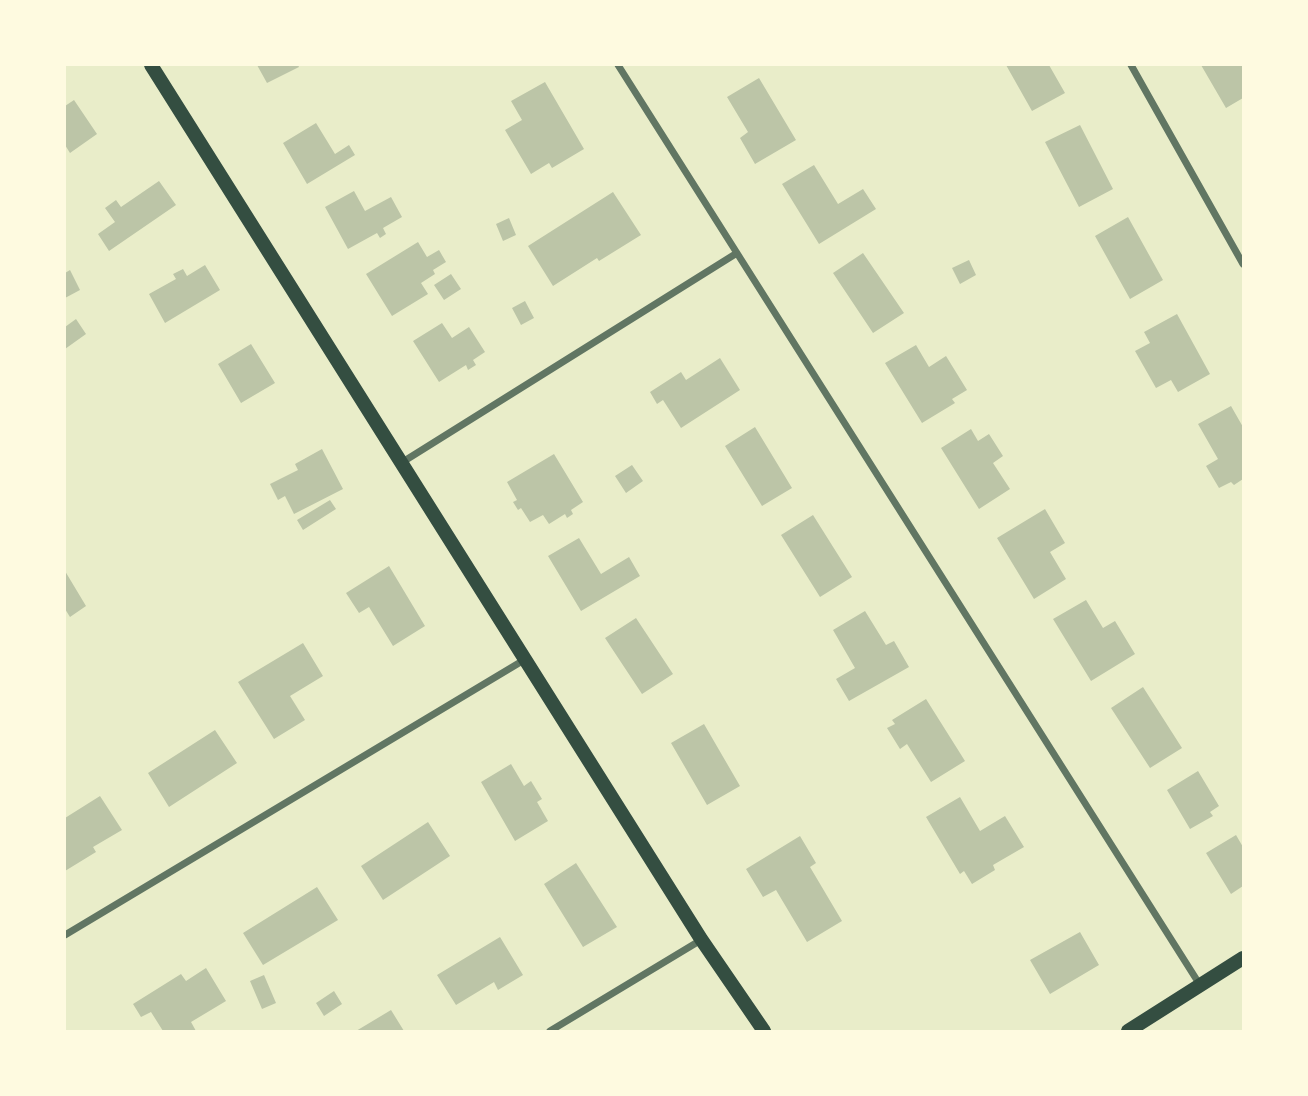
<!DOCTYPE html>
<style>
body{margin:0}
#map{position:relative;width:1308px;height:1096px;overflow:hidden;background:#e9edc9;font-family:Ubuntu,sans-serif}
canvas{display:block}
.frame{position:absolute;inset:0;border:66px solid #fefae0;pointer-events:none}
</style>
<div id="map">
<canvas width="1308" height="1096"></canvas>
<div class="frame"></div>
</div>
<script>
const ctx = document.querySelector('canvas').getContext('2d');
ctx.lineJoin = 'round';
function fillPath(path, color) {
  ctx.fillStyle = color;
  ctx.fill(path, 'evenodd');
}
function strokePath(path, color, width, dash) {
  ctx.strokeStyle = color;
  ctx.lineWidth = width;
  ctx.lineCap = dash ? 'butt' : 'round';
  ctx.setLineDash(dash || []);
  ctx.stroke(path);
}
fillPath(new Path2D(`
 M 257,65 L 298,65 L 299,67 L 267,83 Z
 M 1006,65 L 1049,65 L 1065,93 L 1032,111 Z
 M 1201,65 L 1243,65 L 1243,98 L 1226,108 Z
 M 759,78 L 796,140 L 755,164 L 740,138 L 748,132 L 727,97 Z
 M 545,82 L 584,149 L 552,168 L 549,163 L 531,174 L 505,130 L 522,120 L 511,101 Z
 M 74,100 L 97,134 L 70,153 L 65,145 L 65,106 Z
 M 316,123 L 335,154 L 349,145 L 355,155 L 307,184 L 283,143 Z
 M 1080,125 L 1113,189 L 1079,207 L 1045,142 Z
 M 814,165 L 838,204 L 863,189 L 876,209 L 819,244 L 782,184 Z
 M 159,181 L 176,205 L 109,251 L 98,234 L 115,222 L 105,208 L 116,200 L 121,207 Z
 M 354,191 L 365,211 L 391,197 L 402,217 L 383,228 L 386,234 L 380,238 L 377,233 L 348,249 L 325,207 Z
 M 613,192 L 641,235 L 599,261 L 597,258 L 553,286 L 528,246 Z
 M 1128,217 L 1163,280 L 1130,299 L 1095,236 Z
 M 509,218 L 516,235 L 503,241 L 496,224 Z
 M 418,242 L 427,257 L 439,250 L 446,262 L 433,270 L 435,274 L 421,283 L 428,294 L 392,316 L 366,274 Z
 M 863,253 L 904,313 L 873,333 L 833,273 Z
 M 969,260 L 976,275 L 960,284 L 952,268 Z
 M 205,265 L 220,290 L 165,323 L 149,294 L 176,279 L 173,274 L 183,269 L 187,276 Z
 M 70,270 L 80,290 L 65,298 L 65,273 Z
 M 451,274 L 461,289 L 444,300 L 434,285 Z
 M 525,301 L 534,318 L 521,325 L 512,308 Z
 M 1177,314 L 1210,374 L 1178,392 L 1171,380 L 1156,388 L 1135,351 L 1150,343 L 1144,332 Z
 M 76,319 L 86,334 L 65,349 L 65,327 Z
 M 442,323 L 452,338 L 469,327 L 485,352 L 473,360 L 476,365 L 468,370 L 466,365 L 439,382 L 413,341 Z
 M 251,344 L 275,383 L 241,403 L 218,364 Z
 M 916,345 L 929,367 L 946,356 L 967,390 L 952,399 L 955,403 L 922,423 L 885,363 Z
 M 720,358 L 740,390 L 681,428 L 663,400 L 657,404 L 650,392 L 681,372 L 686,380 Z
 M 1231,406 L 1243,427 L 1243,479 L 1234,485 L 1231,482 L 1219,488 L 1206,466 L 1218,459 L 1198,424 Z
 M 755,427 L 792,488 L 762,506 L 725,446 Z
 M 971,429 L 978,441 L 989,434 L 1003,456 L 993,463 L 1010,489 L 979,509 L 941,448 Z
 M 322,449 L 343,489 L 294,514 L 285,496 L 278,500 L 270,484 L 298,470 L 295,464 Z
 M 554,454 L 583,502 L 571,510 L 573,514 L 567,518 L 565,514 L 549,524 L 543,515 L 530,522 L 521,508 L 518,510 L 513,502 L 517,500 L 507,482 Z
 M 632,465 L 643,481 L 626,493 L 615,476 Z
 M 330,500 L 336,509 L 303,530 L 297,520 Z
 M 1045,509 L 1065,543 L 1050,552 L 1066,579 L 1034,599 L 997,538 Z
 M 813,515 L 852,577 L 820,597 L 781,535 Z
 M 579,538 L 601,574 L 629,557 L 640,576 L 581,611 L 548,556 Z
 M 389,566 L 425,626 L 393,646 L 369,607 L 359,613 L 346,593 Z
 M 65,571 L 86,606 L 70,617 L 65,609 Z
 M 1086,600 L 1103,628 L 1115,621 L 1135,654 L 1091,681 L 1053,619 Z
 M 865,611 L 886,645 L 894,641 L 909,667 L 849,701 L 836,679 L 855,668 L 833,630 Z
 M 636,618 L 673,674 L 642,694 L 605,638 Z
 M 303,643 L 323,676 L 290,696 L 305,720 L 274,739 L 238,682 Z
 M 1143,687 L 1182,748 L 1150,768 L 1111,708 Z
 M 926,699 L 965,761 L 931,782 L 907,744 L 900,749 L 887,728 L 895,724 L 892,720 Z
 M 704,724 L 740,786 L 707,805 L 671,743 Z
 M 215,730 L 237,763 L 169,807 L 148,773 Z
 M 511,764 L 524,786 L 531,781 L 542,799 L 537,802 L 548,821 L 515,841 L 481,782 Z
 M 1198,771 L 1219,806 L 1210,812 L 1213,816 L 1190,829 L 1167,790 Z
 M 100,796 L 122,830 L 93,847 L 96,852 L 65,871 L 65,818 Z
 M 960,797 L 980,831 L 1005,816 L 1024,847 L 993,865 L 995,870 L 972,884 L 964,871 L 960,874 L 926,817 Z
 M 428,822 L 450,856 L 383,900 L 361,866 Z
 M 1236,835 L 1243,847 L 1243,886 L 1231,894 L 1206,853 Z
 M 800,836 L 816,863 L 810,867 L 842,921 L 807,942 L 776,890 L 763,897 L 746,869 Z
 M 576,863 L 617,927 L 583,947 L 544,884 Z
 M 317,887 L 338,920 L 263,965 L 243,933 Z
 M 1080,932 L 1099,965 L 1050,994 L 1030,960 Z
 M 500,937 L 523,975 L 498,990 L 494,982 L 456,1005 L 437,975 Z
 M 206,968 L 226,1001 L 191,1022 L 196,1031 L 163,1031 L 151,1012 L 141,1017 L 133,1004 L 181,974 L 186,981 Z
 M 264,975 L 276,1003 L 262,1009 L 250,981 Z
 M 334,991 L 342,1004 L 324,1016 L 316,1003 Z
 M 391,1010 L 404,1031 L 356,1031 Z`), '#bcc5a7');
strokePath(new Path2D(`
 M 618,65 L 1200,985
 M 1131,65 L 1243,264
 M 401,463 L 737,253
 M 65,935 L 524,660
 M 550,1031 L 701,940`), '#617663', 7);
strokePath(new Path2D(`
 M 151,65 L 701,939 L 764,1031
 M 1128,1031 L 1243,958`), '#344e41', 14);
</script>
